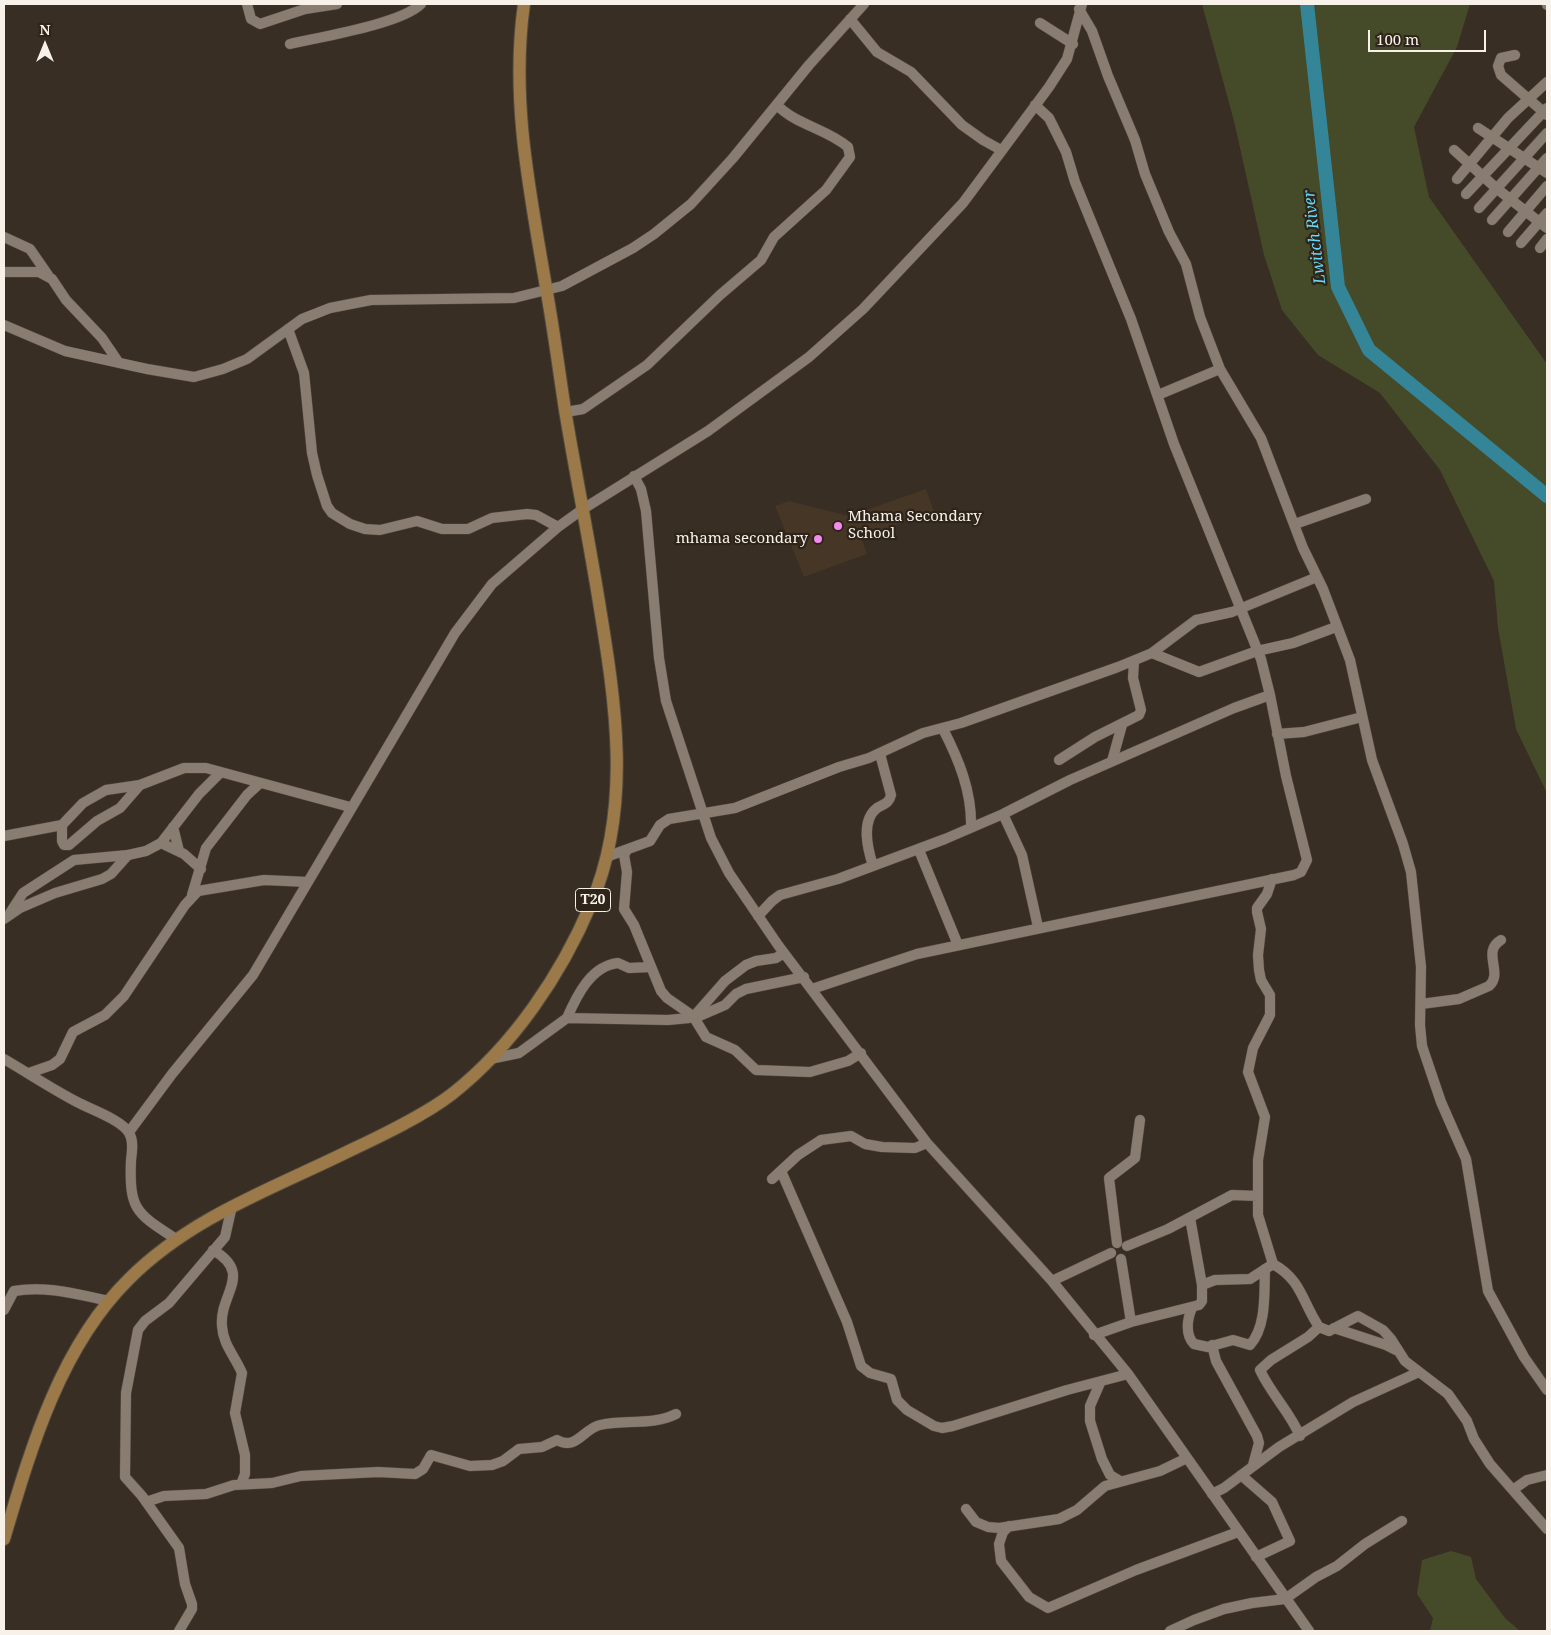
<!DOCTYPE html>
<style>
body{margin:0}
#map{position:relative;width:1551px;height:1635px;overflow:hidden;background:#382e23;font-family:"Noto Serif",serif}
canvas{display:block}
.frame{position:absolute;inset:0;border:5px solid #f7f1ea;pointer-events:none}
.north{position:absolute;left:20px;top:20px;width:50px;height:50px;-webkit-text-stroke:4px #2e2419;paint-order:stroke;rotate:0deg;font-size:14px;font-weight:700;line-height:20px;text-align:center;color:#f7f1ea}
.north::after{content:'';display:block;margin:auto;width:18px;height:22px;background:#f7f1ea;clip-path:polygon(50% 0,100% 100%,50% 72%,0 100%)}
.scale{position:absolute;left:1368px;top:30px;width:118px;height:22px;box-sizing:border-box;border:2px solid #f7f1ea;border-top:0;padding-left:6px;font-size:15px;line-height:18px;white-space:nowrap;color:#f7f1ea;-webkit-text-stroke:4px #2e2419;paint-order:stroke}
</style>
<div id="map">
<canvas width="1551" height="1635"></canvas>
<div class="frame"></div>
<div class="north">N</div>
<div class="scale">100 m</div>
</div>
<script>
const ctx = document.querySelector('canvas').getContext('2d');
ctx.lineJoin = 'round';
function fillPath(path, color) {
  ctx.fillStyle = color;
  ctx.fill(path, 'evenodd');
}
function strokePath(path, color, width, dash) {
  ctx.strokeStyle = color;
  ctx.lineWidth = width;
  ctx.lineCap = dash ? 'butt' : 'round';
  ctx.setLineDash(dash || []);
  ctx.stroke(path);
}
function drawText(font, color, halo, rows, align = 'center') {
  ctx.font = font + ' "Noto Serif",serif';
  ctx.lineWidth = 4.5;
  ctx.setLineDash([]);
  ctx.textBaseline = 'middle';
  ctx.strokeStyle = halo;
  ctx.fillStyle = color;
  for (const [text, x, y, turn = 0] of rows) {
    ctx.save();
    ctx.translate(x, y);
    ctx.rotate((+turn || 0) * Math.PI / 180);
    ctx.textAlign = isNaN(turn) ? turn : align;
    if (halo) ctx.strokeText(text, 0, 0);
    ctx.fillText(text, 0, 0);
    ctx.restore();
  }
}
fillPath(new Path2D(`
 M 926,489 L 934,512 L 861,537 L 867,554 L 804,577 L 775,506 L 789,501 L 849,516 Z`), '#453626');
fillPath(new Path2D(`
 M 1202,4 L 1470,4 L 1457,47 L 1414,127 L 1429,197 L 1547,364 L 1547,793 L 1516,729 L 1498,628 L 1494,581 L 1440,470 L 1380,393 L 1318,355 L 1282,310 L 1264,255 L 1234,121 Z
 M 1451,1551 L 1471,1557 L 1476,1579 L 1505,1618 L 1520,1631 L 1430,1631 L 1433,1618 L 1417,1594 L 1422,1560 Z`), '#454b29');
strokePath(new Path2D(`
 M 1307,4 L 1338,287 L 1369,350 L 1547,496`), '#348598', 14);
const minor = new Path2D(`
 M 247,4 L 251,19 L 260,24 L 305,9 L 337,4
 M 1547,4 L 1547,5
 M 1079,9 L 1092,31 L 1108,76 L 1135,140 L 1145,174 L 1169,232 L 1186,264 L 1200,317 L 1220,369 L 1261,438 L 1303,548 L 1323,589 L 1350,660 L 1372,760 L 1403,844 L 1411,872 L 1421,967 L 1420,1025 L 1422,1046 L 1441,1102 L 1466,1159 L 1488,1291 L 1524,1357 L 1547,1390
 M 850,19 L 877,52 L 911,72 L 962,125 L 983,140 L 1001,150
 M 1040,23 L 1073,44
 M 290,44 C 320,37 401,24 421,4
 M 1515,55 L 1501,58 L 1498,66 L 1501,75 L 1547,115
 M 1478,128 L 1547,173
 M 1454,150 L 1496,188 L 1547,228
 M 1457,179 L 1508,118 L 1547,82
 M 1466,194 L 1547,108
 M 1479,208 L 1547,133
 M 1492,220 L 1547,158
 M 1508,232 L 1547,186
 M 4,237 L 30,249 L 48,275
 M 1521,243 L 1547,213
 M 1540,248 L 1547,239
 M 4,272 L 39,272 L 52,279 L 66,300 L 102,338 L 119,363
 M 4,325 L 65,351 L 147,369 L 194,377 L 223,369 L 247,359 L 302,319 L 330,308 L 371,300 L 514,298 L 562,286 L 633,248 L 654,234 L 691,204 L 733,158 L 809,65 L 864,4
 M 288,329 L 304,373 L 312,453 L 317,475 L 327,506 L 332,513 L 350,524 L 365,529 L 380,530 L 417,521 L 442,529 L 468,529 L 492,518 L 527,514 L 536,515 L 558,527
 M 1158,395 L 1220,369
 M 566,412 L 583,409 L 647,365 L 720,295 L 761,260 L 774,237 L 826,190 L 850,157 L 848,147 C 827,129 797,125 778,106
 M 634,476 L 641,489 L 646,511 L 659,658 L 666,701 L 711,838 L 729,873 L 778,945 L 927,1143 L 1052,1281 L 1128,1374 L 1309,1631
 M 1295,524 L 1366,499
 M 1152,653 L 1199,672 L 1257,651 L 1293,643 L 1336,627
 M 943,729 C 959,760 972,792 971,827
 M 1277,734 L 1304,732 L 1362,717
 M 1059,760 L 1095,737 L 1139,715 L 1141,710 L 1133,678 L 1134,661
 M 1112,761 L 1122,725
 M 1003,814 L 1022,855 L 1038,927
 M 62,825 L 62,841 L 64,845 L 69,845 L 97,821 L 120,808 L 140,785
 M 173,827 L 179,851
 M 4,836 L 62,825 L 83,803 L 106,790 L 140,785 L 184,768 L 206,768 L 350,807
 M 161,843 L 184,854 L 201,869
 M 627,850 L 624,855 L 627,872 L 624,909 L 634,925 L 661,991 L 667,998 L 693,1016 L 706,1037 L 735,1050 L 756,1070 L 810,1072 L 848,1061 L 861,1053
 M 919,850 L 958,945
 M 606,857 L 650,841 L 660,825 L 669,819 L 735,808 L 839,767 L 869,758 L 923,733 L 961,723 L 1118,667 L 1152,653 L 1196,620 L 1232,612 L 1317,577
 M 873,866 C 868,850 860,821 877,808 C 883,804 889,804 891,795 L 880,754
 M 1272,879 L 1267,894 L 1257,908 L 1257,912 L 1261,929 L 1258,955 L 1259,970 L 1261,980 L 1270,995 L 1270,1015 L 1253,1048 L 1248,1072 L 1265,1117 L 1258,1160 L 1258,1215 L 1273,1264
 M 192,895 L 206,848 L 247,795 L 260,783
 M 10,913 L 23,893 L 74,860 L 128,855
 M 758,916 L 772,901 L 780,895 L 838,879 L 945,839 L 1003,814 L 1070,780 L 1234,708 L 1270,695
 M 4,919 L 20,908 L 55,893 L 102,879 L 111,874 L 128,855 L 146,851 L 161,843 L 199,794 L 221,772
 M 812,989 L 917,954 L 1294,875 L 1301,872 L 1307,860 L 1286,776 L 1270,695 L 1261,659 L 1174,444 L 1131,319 L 1075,182 L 1066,152 L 1049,118 L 1035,105
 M 1421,1004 L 1459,999 L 1489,986 C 1504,973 1481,952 1501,940
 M 567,1018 C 577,995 591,966 618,963 L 629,968 L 651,967
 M 695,1018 L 725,1005 L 736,994 L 746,989 L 804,977
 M 4,1059 C 28,1073 52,1089 77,1102 C 90,1109 122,1120 129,1133 C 134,1141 132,1152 131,1160 C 129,1210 136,1213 176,1239
 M 490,1059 L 519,1053 L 567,1018 L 668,1020 L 689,1018 L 696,1014 L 725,981 L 746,965 L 756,961 L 776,958 L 784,953
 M 29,1073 L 52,1065 L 60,1059 L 73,1032 L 105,1015 L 124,996 L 185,905 L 198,891 L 264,880 L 308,882
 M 129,1132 L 172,1074 L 253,975 L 455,633 L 492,584 L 558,527 L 583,509 L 708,431 L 809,357 L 863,309 L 963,203 L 1049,87 L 1067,59 L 1082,4
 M 781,1171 L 847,1322 L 861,1366 L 870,1373 L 891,1379 L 897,1400 L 907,1410 L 934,1426 L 942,1428 L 953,1426 L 1067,1390 L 1128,1374
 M 772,1179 L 798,1155 L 821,1140 L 851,1136 L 865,1144 L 882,1147 L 915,1148 L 927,1143
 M 1190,1218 L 1202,1285
 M 1117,1243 L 1109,1178 L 1135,1158 L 1140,1120
 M 1127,1246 L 1168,1229 L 1232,1195 L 1258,1196
 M 213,1250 C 254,1274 219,1294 222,1326 C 223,1345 235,1356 242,1373 L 235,1413 L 245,1455 L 245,1474 L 241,1484
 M 1121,1259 L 1131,1322
 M 1052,1281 L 1111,1253
 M 1192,1308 C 1187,1319 1185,1335 1194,1344 L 1208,1347 L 1233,1340 L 1250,1345 C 1267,1326 1264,1292 1265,1269
 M 4,1310 L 14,1291 C 46,1285 79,1295 110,1301
 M 1334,1328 L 1386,1345 L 1398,1351
 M 1094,1335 L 1131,1322 L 1199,1305 L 1202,1301 L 1202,1285 L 1215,1280 L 1250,1279 L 1273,1264 C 1302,1280 1302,1302 1319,1327 L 1329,1331 L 1358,1316 L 1383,1330 L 1391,1339 L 1405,1361 L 1448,1394 L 1467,1421 L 1474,1439 L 1490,1464 L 1547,1529
 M 1212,1345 L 1216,1361 L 1257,1436 L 1259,1443 L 1253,1465
 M 1100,1383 L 1090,1406 L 1090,1421 L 1102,1459 L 1110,1475 L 1120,1481
 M 1300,1436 C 1290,1412 1271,1394 1260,1370 L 1271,1360 L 1308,1337 L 1319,1327
 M 1241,1475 L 1272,1502 L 1290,1541 L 1256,1557
 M 1514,1489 L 1527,1480 L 1547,1475
 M 1212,1494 L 1224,1488 L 1279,1447 L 1353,1402 L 1419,1372
 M 146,1502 L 164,1496 L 206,1494 L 234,1485 L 272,1483 L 301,1476 L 378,1472 L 415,1474 L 423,1469 L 431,1455 L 470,1466 L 492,1465 L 503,1461 L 519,1449 L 542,1447 L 557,1440 C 576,1451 583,1429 600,1425 C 625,1419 652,1426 676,1414
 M 966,1509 L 976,1522 L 988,1527 L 999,1528 L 1059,1519 L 1077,1510 L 1105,1486 L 1160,1471 L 1187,1458
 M 1009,1526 L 1003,1532 L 999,1544 L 1001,1561 L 1029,1597 L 1048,1608 L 1136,1570 L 1238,1532
 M 179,1631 L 192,1609 L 192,1604 L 185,1584 L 179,1548 L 142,1496 L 125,1477 L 126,1393 L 138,1330 L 145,1321 L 169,1303 L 225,1237 L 232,1206
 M 1170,1631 L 1194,1620 L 1224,1609 L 1252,1603 L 1285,1599 L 1316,1577 L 1337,1566 L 1365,1544 L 1402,1521`);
const major = new Path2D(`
 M 4,1539 C 31,1448 60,1347 129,1279 C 191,1217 272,1189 349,1151 C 381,1136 425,1115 452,1094 C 513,1046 561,975 591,904 C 634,803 614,694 597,590 C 587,530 575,470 565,410 C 559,371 554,332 547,293 C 531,197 510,102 524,4`);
strokePath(minor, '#534b41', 11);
strokePath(major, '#534b41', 14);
strokePath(minor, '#897d71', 10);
strokePath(major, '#9c7948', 12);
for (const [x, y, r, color] of [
 [838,526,5,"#f589ee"],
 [818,539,5,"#f589ee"]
]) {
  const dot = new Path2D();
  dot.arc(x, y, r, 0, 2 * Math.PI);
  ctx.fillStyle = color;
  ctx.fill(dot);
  strokePath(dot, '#2e2419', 2);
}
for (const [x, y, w] of [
 [593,900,35]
]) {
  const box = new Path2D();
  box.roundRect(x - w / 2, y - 11.5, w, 23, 4);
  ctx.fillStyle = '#2e2419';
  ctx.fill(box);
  strokePath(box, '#f7f1ea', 1);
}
drawText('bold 14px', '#f7f1ea', null, [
 ["T20",593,900]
]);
drawText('15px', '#f7f1ea', '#2e2419', [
 ["Mhama Secondary",848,517],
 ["School",848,534],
 ["mhama secondary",808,539,"right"]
], 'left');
drawText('italic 16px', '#65d9f7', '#2e2419', [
 ["Lwitch River",1315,237,-97]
]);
</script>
